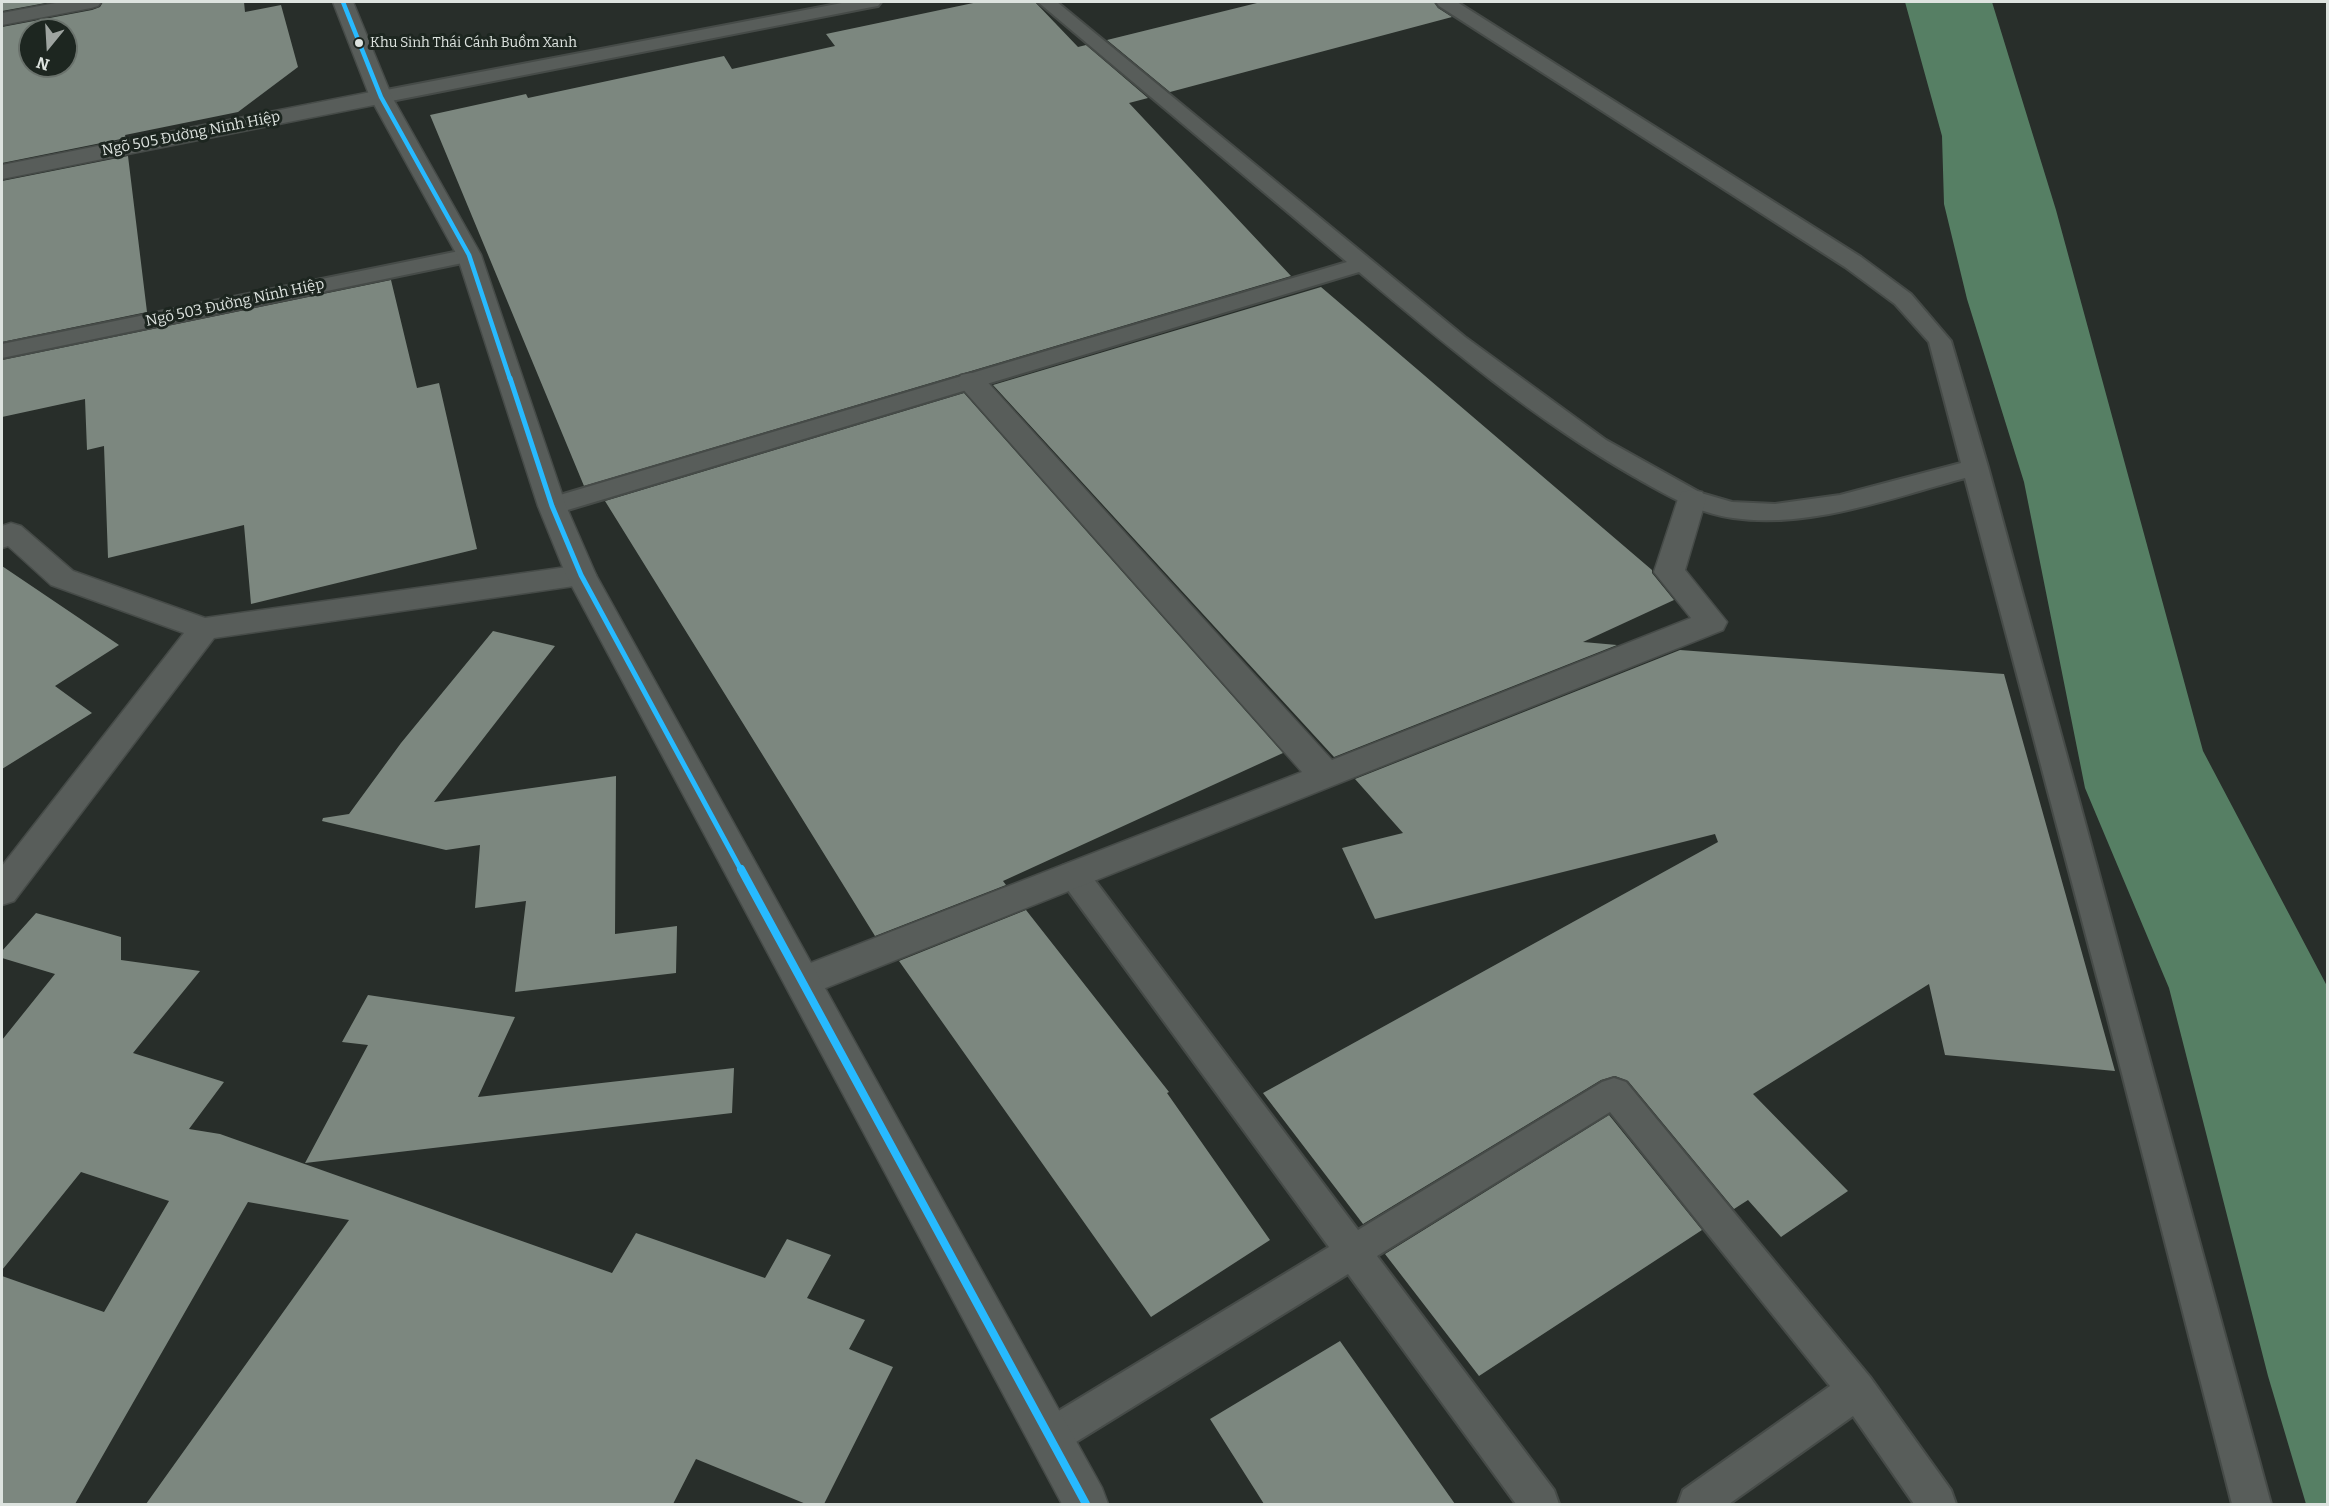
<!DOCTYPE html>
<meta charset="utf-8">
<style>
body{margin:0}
#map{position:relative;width:2329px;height:1506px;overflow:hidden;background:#282e2a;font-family:Bitter,serif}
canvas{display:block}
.frame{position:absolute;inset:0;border:3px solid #dde3df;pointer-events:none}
.north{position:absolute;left:18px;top:18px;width:60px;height:60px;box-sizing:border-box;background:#1d2620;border:2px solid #6a726c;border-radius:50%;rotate:198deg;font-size:16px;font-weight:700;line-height:24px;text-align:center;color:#dde3df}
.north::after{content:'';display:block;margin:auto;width:21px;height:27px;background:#9ea4a0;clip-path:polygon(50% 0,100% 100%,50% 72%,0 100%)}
</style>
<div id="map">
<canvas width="2329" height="1506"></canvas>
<div class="frame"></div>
<div class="north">N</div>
</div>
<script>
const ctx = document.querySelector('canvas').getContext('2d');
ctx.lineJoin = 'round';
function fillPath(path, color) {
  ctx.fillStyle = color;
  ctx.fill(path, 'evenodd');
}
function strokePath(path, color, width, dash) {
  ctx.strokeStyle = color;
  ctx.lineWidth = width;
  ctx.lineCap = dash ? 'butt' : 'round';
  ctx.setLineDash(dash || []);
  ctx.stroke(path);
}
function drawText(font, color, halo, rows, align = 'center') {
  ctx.font = font + ' Bitter,serif';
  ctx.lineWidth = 6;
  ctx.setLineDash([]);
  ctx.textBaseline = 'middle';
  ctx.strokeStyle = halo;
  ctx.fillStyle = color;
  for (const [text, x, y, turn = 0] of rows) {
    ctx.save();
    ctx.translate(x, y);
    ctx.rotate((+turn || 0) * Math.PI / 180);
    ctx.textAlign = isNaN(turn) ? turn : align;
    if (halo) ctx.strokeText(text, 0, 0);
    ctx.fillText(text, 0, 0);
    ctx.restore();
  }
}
fillPath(new Path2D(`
 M 1905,2 L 1992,2 L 2056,210 L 2203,751 L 2327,986 L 2327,1504 L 2306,1504 L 2268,1376 L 2169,988 L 2085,788 L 2024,482 L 1967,299 L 1944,204 L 1942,136 Z`), '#567f64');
fillPath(new Path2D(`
 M 2,2 L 51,2 L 2,11 Z
 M 103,2 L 244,2 L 245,12 L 281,5 L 298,67 L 238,112 L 125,135 L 126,138 L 2,163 L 2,27 L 92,10 L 100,7 ZM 30,30 L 66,30 L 66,66 L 30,66 Z
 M 978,2 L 1035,2 L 1078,47 L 1086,45 L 1148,98 L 1129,103 L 1291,276 L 584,486 L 430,115 L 526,94 L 528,98 L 724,56 L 732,69 L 835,46 L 826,34 Z
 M 1261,2 L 1434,2 L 1438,8 L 1452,17 L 1170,92 L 1107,40 Z
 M 128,156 L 147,312 L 2,342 L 2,181 Z
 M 391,280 L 417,388 L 439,383 L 477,549 L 251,604 L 244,525 L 108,558 L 104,446 L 87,450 L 85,399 L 2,417 L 2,360 Z
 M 1321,287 L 1652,570 L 1652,573 L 1674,600 L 1583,642 L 1617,645 L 1334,757 L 993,385 Z
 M 964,393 L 1283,753 L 1003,881 L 1006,885 L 875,936 L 605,501 Z
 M 2,566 L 119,645 L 55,686 L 92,713 L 2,769 Z
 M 493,631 L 555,646 L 434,802 L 616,776 L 615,934 L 677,926 L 676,973 L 515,992 L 526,901 L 475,908 L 480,845 L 446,850 L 322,821 L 323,818 L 349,814 L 401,743 Z
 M 1680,650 L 2004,674 L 2115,1071 L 1945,1055 L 1929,984 L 1753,1094 L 1848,1191 L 1781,1237 L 1748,1200 L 1734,1209 L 1628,1081 L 1615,1076 L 1601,1080 L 1363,1224 L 1263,1093 L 1718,842 L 1715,834 L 1375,919 L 1342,848 L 1403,833 L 1355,779 Z
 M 1026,910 L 1169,1092 L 1167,1093 L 1270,1240 L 1151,1317 L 899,961 Z
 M 36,913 L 121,937 L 121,960 L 200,971 L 133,1053 L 224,1082 L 189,1129 L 220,1134 L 612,1273 L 636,1233 L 765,1278 L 787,1239 L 831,1255 L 807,1298 L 865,1320 L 849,1349 L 893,1367 L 824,1504 L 806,1504 L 696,1459 L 673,1504 L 146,1504 L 349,1220 L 248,1202 L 75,1504 L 2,1504 L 2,1276 L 104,1312 L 169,1201 L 81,1172 L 2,1270 L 2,1040 L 55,974 L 2,958 L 2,951 Z
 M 368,995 L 515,1017 L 478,1097 L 734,1068 L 732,1113 L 305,1163 L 368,1045 L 342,1042 Z
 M 1609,1115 L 1702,1230 L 1479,1376 L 1385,1254 Z
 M 1340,1341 L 1455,1504 L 1264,1504 L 1210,1419 Z`), '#7c877f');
const service = new Path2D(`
 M 847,2 L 881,2 L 878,6 L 872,7 L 381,103 L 374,101 L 371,97 L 374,93 L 381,91 Z
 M 1038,2 L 1057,2 L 1465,337 L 1606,440 L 1701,493 L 1732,502 L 1775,504 L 1840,495 L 1961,463 L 1929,342 L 1895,304 L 1845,267 L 1439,6 L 1436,2 L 1457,2 L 1861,257 L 1911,294 L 1951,341 L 1988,467 L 2271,1504 L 2232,1504 L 2106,1011 L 1965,478 C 1891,498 1810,529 1733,518 C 1696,513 1665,494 1633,476 C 1534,419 1446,345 1359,272 L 561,512 L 552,514 L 543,512 L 539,506 L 543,500 L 1347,262 Z
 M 469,249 L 477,250 L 480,255 L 477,260 L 2,358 L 2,344 Z
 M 1073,862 L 1084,866 L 1358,1230 L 1602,1082 L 1614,1078 L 1626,1082 L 1870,1377 L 1951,1490 L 1956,1504 L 1914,1504 L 1853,1416 L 1729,1504 L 1678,1504 L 1683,1490 L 1830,1386 L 1610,1112 L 1377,1256 L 1554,1490 L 1559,1504 L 1516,1504 L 1348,1274 L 1063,1450 L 1050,1456 L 1037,1450 L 1031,1437 L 1037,1424 L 1329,1247 L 1062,882 L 1058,874 L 1062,866 Z`);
const minor = new Path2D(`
 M 61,2 L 101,2 L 98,6 L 91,8 L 2,25 L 2,13 Z
 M 381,90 L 389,92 L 392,97 L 389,102 L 2,179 L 2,165 Z
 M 971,373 L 981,375 L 1332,760 L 1691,618 L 1654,572 L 1678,499 L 1682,492 L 1692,490 L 1702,492 L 1706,499 L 1685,570 L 1727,622 L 1723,630 L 803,997 L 790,993 L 785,982 L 790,971 L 1302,772 L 961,387 L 958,381 L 961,375 Z
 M 11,523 L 21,526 L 73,571 L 205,618 L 581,565 L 592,568 L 596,575 L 592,582 L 581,585 L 214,638 L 14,901 L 2,905 L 2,866 L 184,633 L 51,585 L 8,546 L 2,548 L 2,526 Z`);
const secondary = new Path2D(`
 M 333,2 L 353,2 L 392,97 L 481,255 L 566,506 L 596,575 L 1102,1488 L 1108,1504 L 1062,1504 L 566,575 L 538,506 L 457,255 L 370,97 Z`);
strokePath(service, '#464b48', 4);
strokePath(minor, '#464b48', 3);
strokePath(secondary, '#464b48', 3);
fillPath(service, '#585d5a');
fillPath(minor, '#585d5a');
fillPath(secondary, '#585d5a');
strokePath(new Path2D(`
 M 343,2 L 381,97 L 469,255 L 510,379`), '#27baff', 4.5);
strokePath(new Path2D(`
 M 510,378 L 552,506 L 581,575 L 741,870`), '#27baff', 5);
strokePath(new Path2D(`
 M 741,869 L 1086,1504`), '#27baff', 8);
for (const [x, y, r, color] of [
 [359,43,5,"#dde3df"]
]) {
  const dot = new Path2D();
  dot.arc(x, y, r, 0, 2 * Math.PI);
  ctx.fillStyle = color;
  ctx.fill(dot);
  strokePath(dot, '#1d2620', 2);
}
drawText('14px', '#dde3df', '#1d2620', [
 ["Khu Sinh Thái Cánh Buồm Xanh",370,43]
], 'left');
drawText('15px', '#dde3df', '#1d2620', [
 ["Ngõ 505 Đường Ninh Hiệp",191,134,-11],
 ["Ngõ 503 Đường Ninh Hiệp",235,303,-12]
]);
</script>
